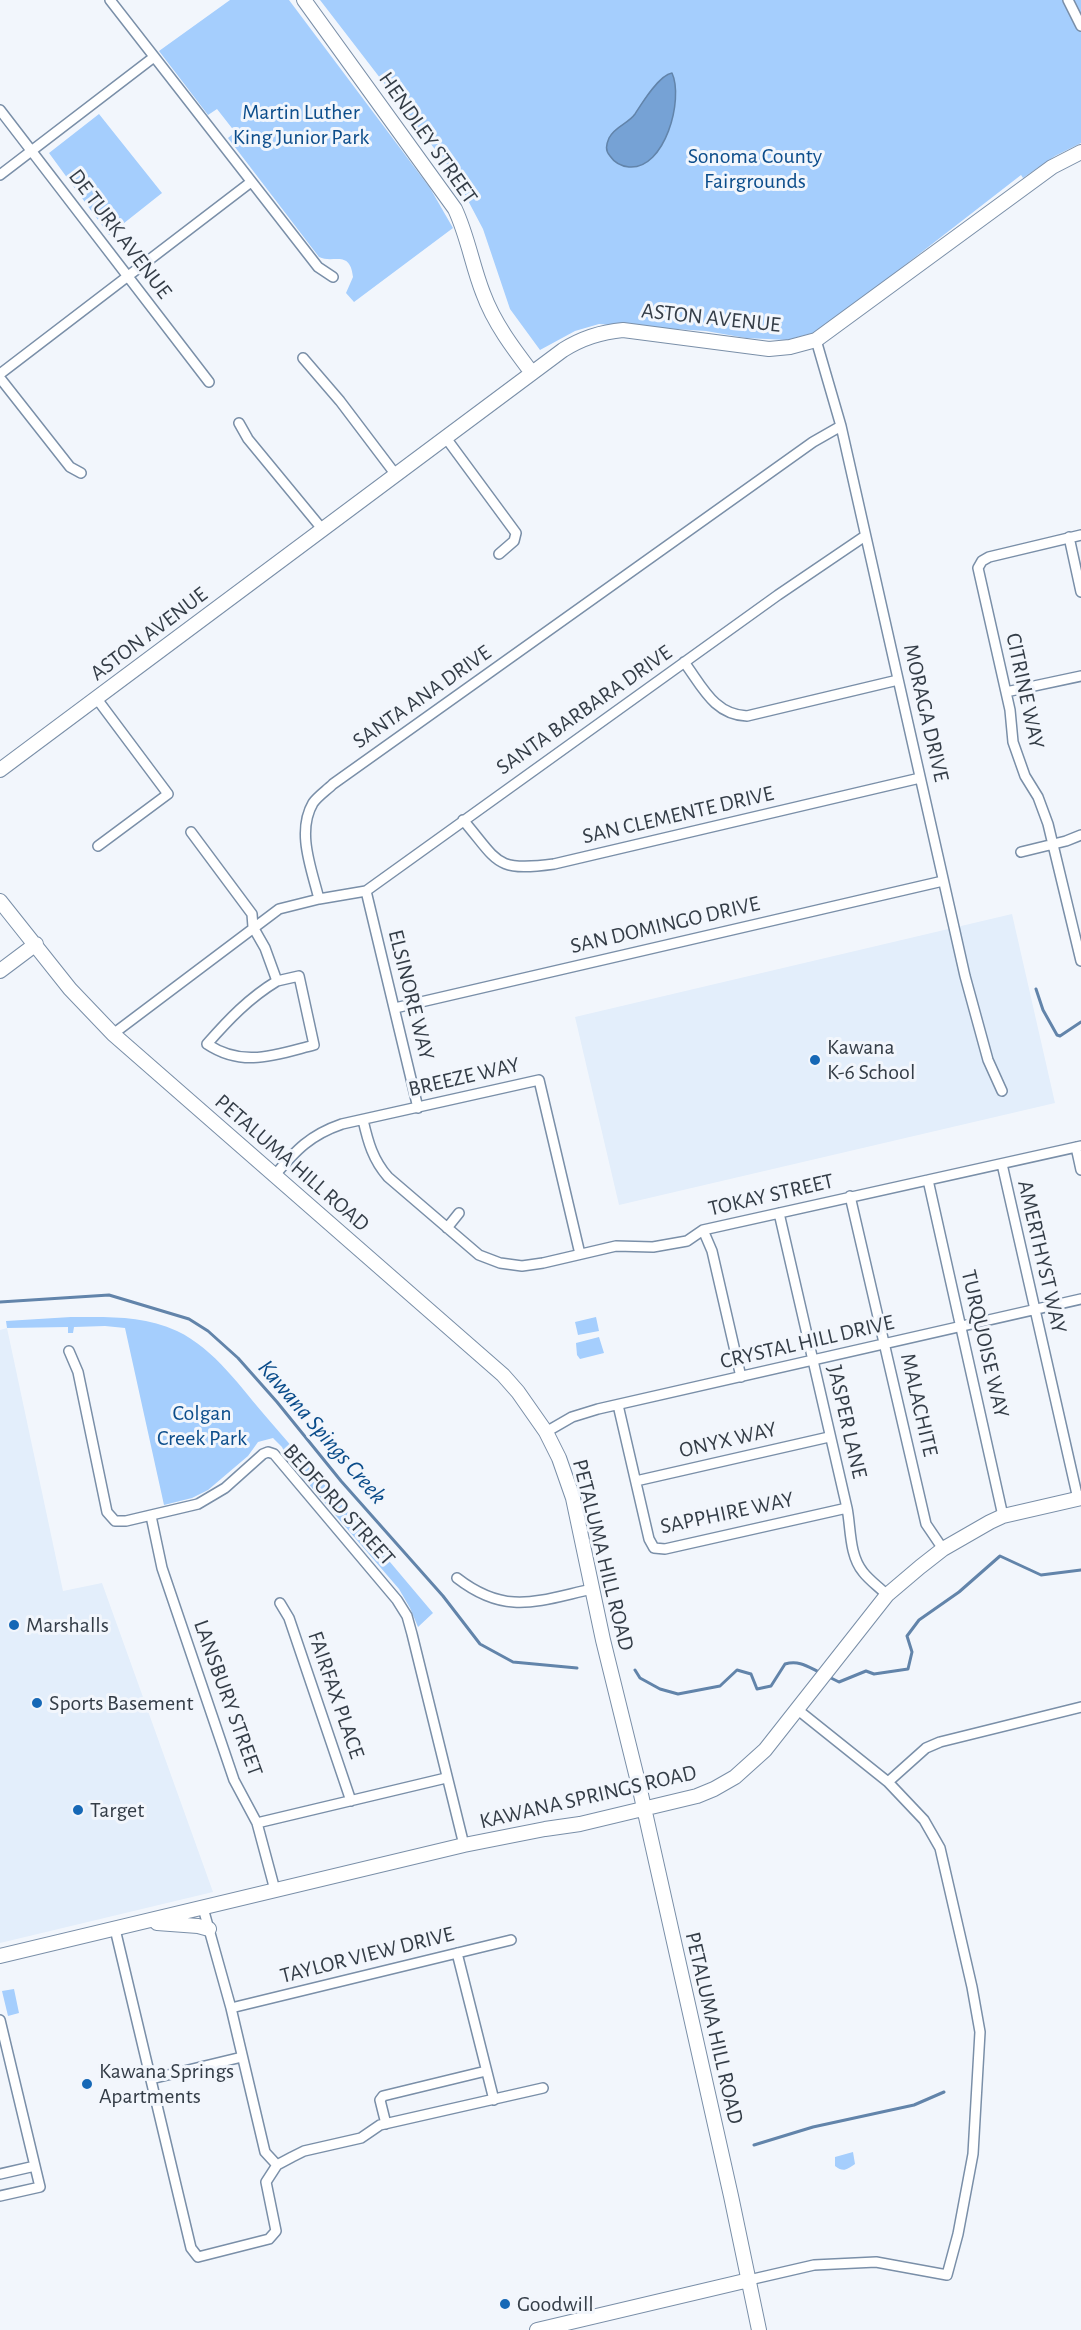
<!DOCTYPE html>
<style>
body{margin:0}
canvas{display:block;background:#f2f6fc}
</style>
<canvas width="1081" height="2330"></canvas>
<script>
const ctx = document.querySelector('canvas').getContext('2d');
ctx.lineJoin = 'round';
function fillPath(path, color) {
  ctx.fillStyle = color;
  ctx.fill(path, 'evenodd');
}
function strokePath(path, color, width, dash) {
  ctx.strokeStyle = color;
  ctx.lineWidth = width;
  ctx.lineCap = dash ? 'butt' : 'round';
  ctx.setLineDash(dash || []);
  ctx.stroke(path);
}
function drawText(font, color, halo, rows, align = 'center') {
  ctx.font = font + ' "Alegreya Sans",sans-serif';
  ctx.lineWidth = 6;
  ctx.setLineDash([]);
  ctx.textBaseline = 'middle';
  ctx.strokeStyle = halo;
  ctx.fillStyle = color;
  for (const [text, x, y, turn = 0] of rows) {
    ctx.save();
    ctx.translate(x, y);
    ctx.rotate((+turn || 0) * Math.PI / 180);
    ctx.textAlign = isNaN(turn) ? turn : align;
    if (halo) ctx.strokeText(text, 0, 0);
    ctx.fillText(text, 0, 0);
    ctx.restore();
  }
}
fillPath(new Path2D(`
 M 1012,914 L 1055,1103 L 619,1205 L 575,1017 Z
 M 7,1328 L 63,1591 L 102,1583 L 213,1892 L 0,1943 L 0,1330 Z`), '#e3eefb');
fillPath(new Path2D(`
 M 230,0 L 289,0 L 430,188 L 453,228 L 354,302 L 346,293 L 353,277 C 350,249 333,264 319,257 L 228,138 L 235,132 L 217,109 L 208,115 L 159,51 Z
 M 320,0 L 1081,0 L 1081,143 L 1055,156 L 1023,178 L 1021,175 L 820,331 L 787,340 L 746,338 L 706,331 L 599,324 L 575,331 L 540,350 L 510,309 L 483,229 L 454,174 Z
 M 99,114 L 162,193 L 109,235 L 49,153 Z
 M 71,1317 C 107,1317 143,1315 177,1331 C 215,1349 241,1388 268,1419 C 324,1483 378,1548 433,1613 L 418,1627 L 410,1608 L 399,1589 L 288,1460 L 282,1447 L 273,1438 L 258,1442 L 248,1456 L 208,1490 L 192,1498 L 164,1505 L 125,1328 L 105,1326 L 74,1327 L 73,1333 L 68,1333 L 68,1327 L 7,1328 L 6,1321 Z
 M 596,1317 L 599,1331 L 578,1335 L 575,1322 Z
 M 599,1337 L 604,1353 L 580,1359 L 577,1355 L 576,1343 Z
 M 14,1989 L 19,2013 L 8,2016 L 2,1991 Z
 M 853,2152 L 855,2164 C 847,2169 844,2173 835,2166 L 835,2157 Z`), '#a5cefd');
const water = new Path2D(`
 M 672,73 C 684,99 665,170 629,167 C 620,166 614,162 610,156 C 605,150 606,145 609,138 C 615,126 628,124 635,114 C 642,103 659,75 672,73 Z`);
fillPath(water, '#76a2d5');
strokePath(water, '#6284aa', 1.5);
strokePath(new Path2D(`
 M 1036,989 L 1043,1010 L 1057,1035 L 1060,1036 L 1081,1022
 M 0,1302 L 109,1295 L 189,1319 L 208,1331 L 238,1358 L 277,1402 L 341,1481 L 443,1596 L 480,1644 L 513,1662 L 577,1668
 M 635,1670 L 640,1678 L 660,1689 L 678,1694 L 720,1686 L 737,1670 L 751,1674 L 757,1689 L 771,1686 L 785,1664 C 800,1660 808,1667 821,1673
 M 827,1676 L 839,1682 L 866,1671 L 874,1674 L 908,1669 L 912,1652 L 907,1636 L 919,1620 L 959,1592 L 1000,1556 L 1041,1575 L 1081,1570
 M 754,2145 L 813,2127 L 914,2105 L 944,2092`), '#6284aa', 3);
const street = new Path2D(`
 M 110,0 L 318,267 L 333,277
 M 1068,0 L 1081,26
 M 0,110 L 209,382
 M 0,175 L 154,57
 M 816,340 L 841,426 L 965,976 L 988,1060 L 1002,1091
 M 303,358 L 340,401 L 396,475
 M 0,374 L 251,182
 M 0,378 L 70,467 L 81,473
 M 239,423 L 248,439 L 323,530
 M 446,438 L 516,533 L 514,541 L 499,554
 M 1081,535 L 989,557 L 982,561 L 978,568 L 1010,710 L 1013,742 L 1025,776 L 1038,797 L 1048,824 L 1081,961
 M 1069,537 L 1081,592
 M 684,662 C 702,686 714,715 747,716 L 898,680
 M 1006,692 L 1081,676
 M 97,699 L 168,794 L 98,846
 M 463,820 C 499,862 494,872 554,864 L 920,778
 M 191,832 L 252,914 L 253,927 L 265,948 L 277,981 C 249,998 229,1019 207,1044 C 243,1068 275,1055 314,1045 L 299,976 L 277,981
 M 1021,852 L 1066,841 L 1081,835
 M 366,891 L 418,1108
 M 319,899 L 366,891 L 778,595 L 865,536
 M 395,1008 L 943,881
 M 113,1034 L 279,909 L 319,899 C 312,870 296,832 313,803 C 318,796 327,790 333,784 L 813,442 L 841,426
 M 363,1120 C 368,1142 373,1160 388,1177 L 479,1255 L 500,1263 L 522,1266 L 543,1263 L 616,1246 L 653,1247 L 687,1241 L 703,1230 L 1081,1146
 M 1076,1147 L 1081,1170
 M 1002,1164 L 1078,1499
 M 275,1175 C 296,1150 310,1135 342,1124 L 539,1080 L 580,1254
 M 928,1180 L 1003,1516
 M 850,1196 L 926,1524 L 943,1549
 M 779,1213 L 847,1508 C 851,1528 849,1555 863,1572 C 869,1580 879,1587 887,1595
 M 447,1228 L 459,1213
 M 703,1230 L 712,1251 L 741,1377
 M 69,1351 L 78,1372 L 107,1512 L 115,1521 L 126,1521 L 198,1504 L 225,1488 L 263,1454 L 268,1452 L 274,1454 L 397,1600 L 407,1616 L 412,1634 L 464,1845
 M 618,1405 L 649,1539 L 654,1548 L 665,1549 L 847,1508
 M 546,1432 L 572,1417 L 598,1409 L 1081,1299
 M 636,1481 L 829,1437
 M 151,1516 L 162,1568 L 234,1780 L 257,1823 L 275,1890
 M 457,1578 C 506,1616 537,1601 592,1589
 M 280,1603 L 289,1618 L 351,1801
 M 888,1782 L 926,1748 L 940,1742 L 1081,1707
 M 257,1823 L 446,1778
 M 203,1908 L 231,2008 L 265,2152 L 277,2165
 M 115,1929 L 191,2248 L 198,2257 L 269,2239 L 276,2231 L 266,2182 L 277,2165 L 292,2157 L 304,2151 L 361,2138 L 380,2125 L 543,2088
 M 457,1953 L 494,2100
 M 231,2008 L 511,1940
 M 0,2020 L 40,2187 L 0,2196
 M 151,2079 L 242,2057
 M 386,2124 L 380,2100 L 383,2096 L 486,2071
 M 0,2174 L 35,2166
 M 749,2280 L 814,2265 L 876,2262 L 947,2275 L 958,2234 L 973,2154 L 980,2032 L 972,1987 L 940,1848 L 924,1820 L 888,1782 L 798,1710`);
const secondary = new Path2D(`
 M 304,0 L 455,209 C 468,237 472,265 483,293 C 494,323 513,348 532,373
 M 0,770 L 563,350 C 582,338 600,332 623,330 L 769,349 L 790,347 L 816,340 L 1052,167 L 1081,152
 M 0,901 L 70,989 L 113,1034 L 503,1375 L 518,1392 L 546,1432 L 559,1458 L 573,1498 L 603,1640 L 640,1790 L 731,2196 L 759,2330
 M 0,971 L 36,944
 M 157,1923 L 198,1926 L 209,1929
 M 0,1956 L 464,1845 L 545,1829 L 580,1824 L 697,1796 L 714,1789 L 735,1777 L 765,1750 L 887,1595 L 920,1567 L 943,1549 L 990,1522 L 1003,1516 L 1081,1498
 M 537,2330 L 749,2280`);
strokePath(street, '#7a8fa8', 12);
strokePath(secondary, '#7a8fa8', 16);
strokePath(street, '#fff', 9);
strokePath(secondary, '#fff', 14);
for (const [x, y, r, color] of [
 [815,1060,6,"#1668b6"],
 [14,1625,6,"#1668b6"],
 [37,1703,6,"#1668b6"],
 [78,1810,6,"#1668b6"],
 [87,2084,6,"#1668b6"],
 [505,2304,6,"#1668b6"]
]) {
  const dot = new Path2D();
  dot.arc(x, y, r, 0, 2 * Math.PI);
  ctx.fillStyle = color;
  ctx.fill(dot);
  strokePath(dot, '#f2f6fc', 2);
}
drawText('22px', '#0c4d8b', '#f2f6fc', [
 ["Martin Luther",301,112],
 ["King Junior Park",301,137],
 ["Sonoma County",755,156],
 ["Fairgrounds",755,181],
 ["Colgan",202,1413],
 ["Creek Park",202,1438]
]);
drawText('22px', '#343d47', '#f2f6fc', [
 ["HENDLEY STREET",428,138,55],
 ["DE TURK AVENUE",120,234,53],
 ["ASTON AVENUE",711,318,6],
 ["ASTON AVENUE",149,634,-37],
 ["CITRINE WAY",1025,691,78],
 ["SANTA ANA DRIVE",422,697,-35],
 ["SANTA BARBARA DRIVE",584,710,-35],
 ["MORAGA DRIVE",926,713,77],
 ["SAN CLEMENTE DRIVE",678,815,-13],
 ["SAN DOMINGO DRIVE",665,925,-13],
 ["ELSINORE WAY",411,995,76],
 ["BREEZE WAY",464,1077,-13],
 ["PETALUMA HILL ROAD",292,1163,41],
 ["TOKAY STREET",771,1195,-13],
 ["AMERTHYST WAY",1042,1257,77],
 ["CRYSTAL HILL DRIVE",807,1342,-13],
 ["TURQUOISE WAY",985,1344,77],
 ["MALACHITE",919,1405,77],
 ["JASPER LANE",847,1422,77],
 ["ONYX WAY",728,1440,-13],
 ["BEDFORD STREET",339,1505,48],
 ["SAPPHIRE WAY",727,1513,-12],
 ["PETALUMA HILL ROAD",603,1555,76],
 ["FAIRFAX PLACE",336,1695,71],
 ["LANSBURY STREET",228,1698,70],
 ["KAWANA SPRINGS ROAD",588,1797,-13],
 ["TAYLOR VIEW DRIVE",367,1955,-14],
 ["PETALUMA HILL ROAD",714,2028,77]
]);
drawText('22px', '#343d47', '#f2f6fc', [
 ["Kawana",827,1047],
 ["K-6 School",827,1072],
 ["Marshalls",26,1625],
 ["Sports Basement",49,1703],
 ["Target",90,1810],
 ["Kawana Springs",99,2071],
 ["Apartments",99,2096],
 ["Goodwill",517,2304]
], 'left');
drawText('italic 24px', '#0a4c8a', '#f2f6fc', [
 ["Kawana Spings Creek",322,1432,49]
]);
</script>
